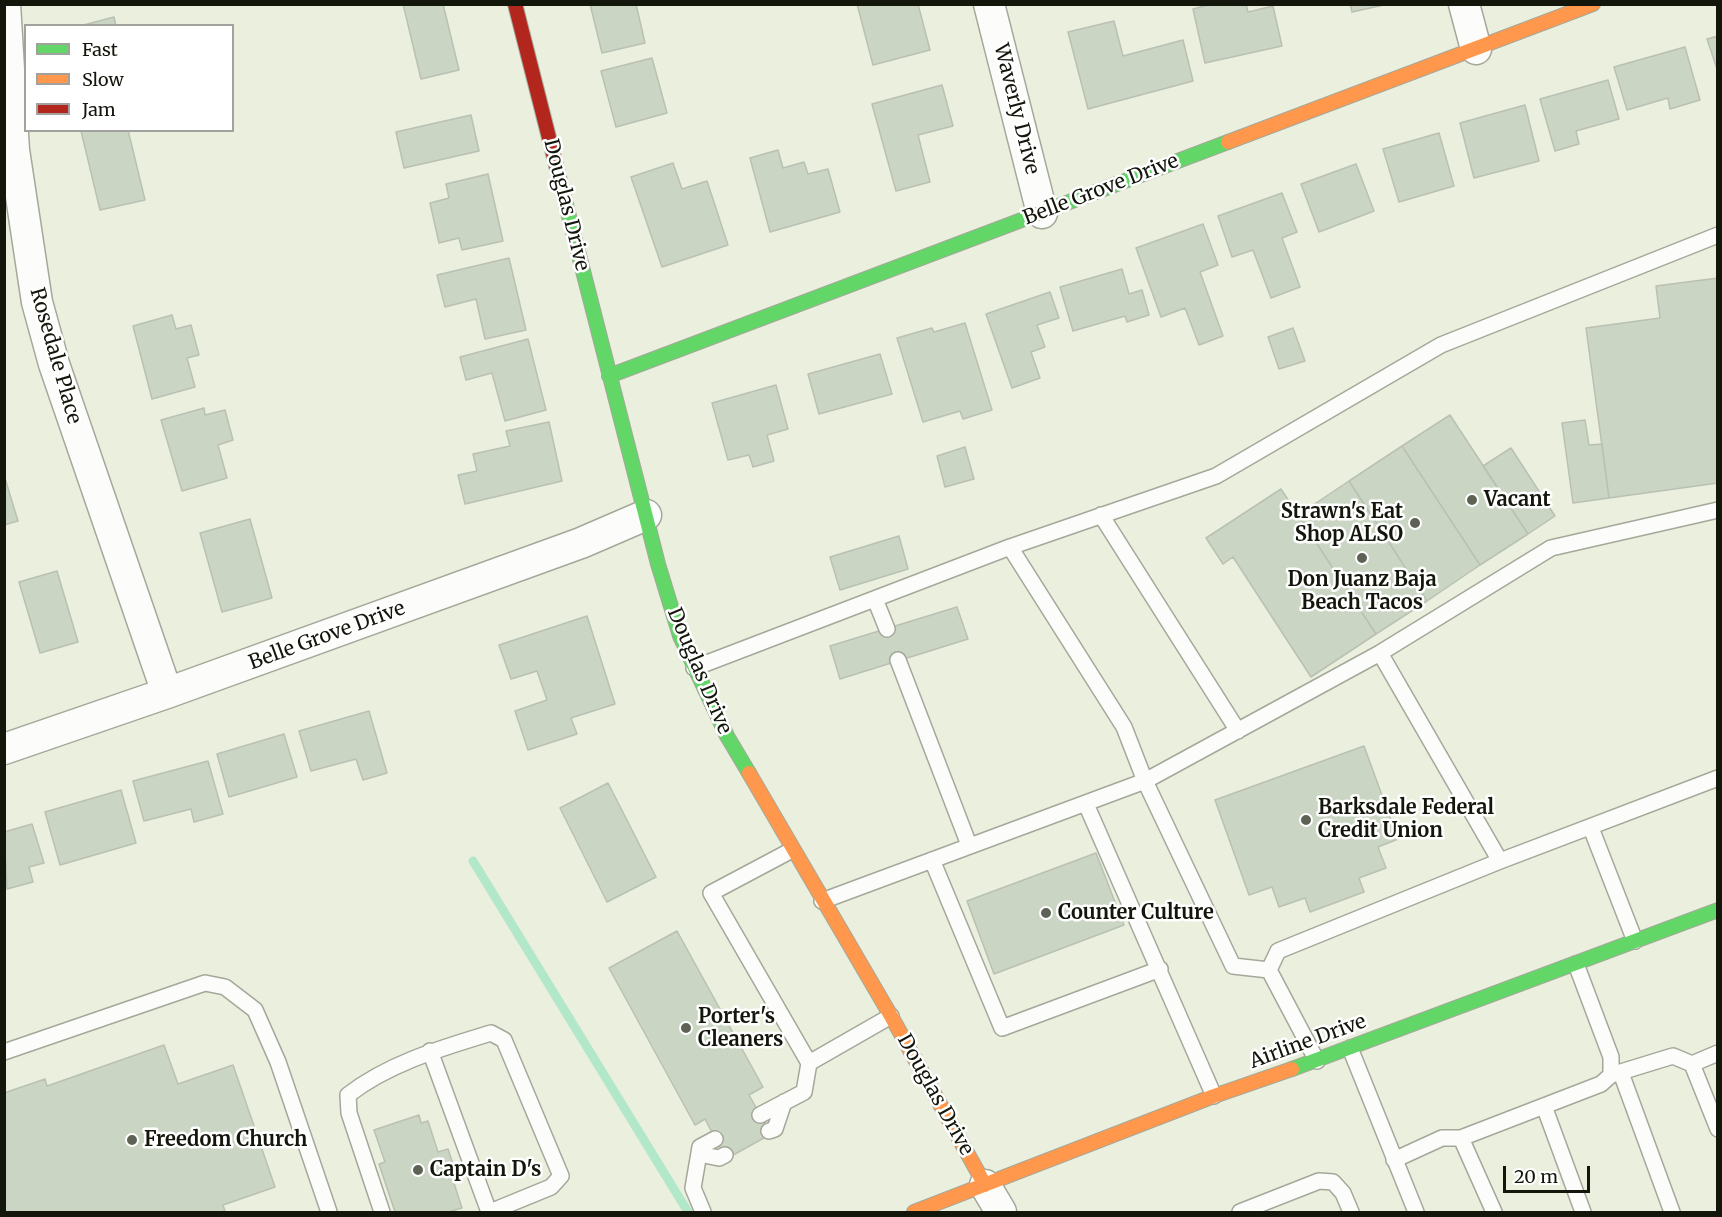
<!DOCTYPE html>
<style>
body{margin:0}
#map{position:relative;width:1722px;height:1217px;overflow:hidden;background:#eaefde;font-family:Merriweather,serif}
canvas{display:block}
.frame{position:absolute;inset:0;border:6px solid #13160b;pointer-events:none}
.legend{position:absolute;left:24px;top:24px;width:210px;height:108px;box-sizing:border-box;background:#fff;border:2px solid #a1a29d;margin:0;padding:8px 10px;list-style:none;font-size:18px;color:#13160b}
.legend li{display:flex;align-items:center;gap:12px;height:30px}
.legend b{width:30px;border:2px solid #a1a29d}
.scale{position:absolute;left:1503px;top:1166px;width:87px;height:27px;box-sizing:border-box;border:3px solid #13160b;border-top:0;padding-left:8px;font-size:18px;line-height:21px;white-space:nowrap;color:#13160b;-webkit-text-stroke:4px #fff;paint-order:stroke}
</style>
<div id="map">
<canvas width="1722" height="1217"></canvas>
<div class="frame"></div>
<ul class="legend">
<li><b style="height:8px;background:#63d668"></b>Fast</li>
<li><b style="height:8px;background:#ff974d"></b>Slow</li>
<li><b style="height:8px;background:#b3261e"></b>Jam</li>
</ul>
<div class="scale">20 m</div>
</div>
<script>
const ctx = document.querySelector('canvas').getContext('2d');
ctx.lineJoin = 'round';
function strokePath(path, color, width, dash) {
  ctx.strokeStyle = color;
  ctx.lineWidth = width;
  ctx.lineCap = dash ? 'butt' : 'round';
  ctx.setLineDash(dash || []);
  ctx.stroke(path);
}
function fillPath(path, color) {
  ctx.fillStyle = color;
  ctx.fill(path, 'evenodd');
}
function drawText(font, color, halo, rows, align = 'center') {
  ctx.font = font + ' Merriweather,serif';
  ctx.lineWidth = 5;
  ctx.setLineDash([]);
  ctx.textBaseline = 'middle';
  ctx.strokeStyle = halo;
  ctx.fillStyle = color;
  for (const [text, x, y, turn = 0] of rows) {
    ctx.save();
    ctx.translate(x, y);
    ctx.rotate((+turn || 0) * Math.PI / 180);
    ctx.textAlign = isNaN(turn) ? turn : align;
    if (halo) ctx.strokeText(text, 0, 0);
    ctx.fillText(text, 0, 0);
    ctx.restore();
  }
}
strokePath(new Path2D(`
 M 473,861 L 688,1212`), '#b3e7c9', 9);
const building = new Path2D(`
 M 403,4 L 443,4 L 459,70 L 421,79 Z
 M 590,4 L 636,4 L 645,43 L 602,53 Z
 M 857,4 L 918,4 L 930,50 L 873,65 Z
 M 1212,4 L 1246,4 L 1248,12 L 1273,6 L 1282,46 L 1205,63 L 1193,9 Z
 M 1350,4 L 1384,4 L 1384,5 L 1352,12 Z
 M 114,17 L 116,26 L 80,26 Z
 M 1114,21 L 1123,56 L 1183,40 L 1193,81 L 1088,109 L 1068,32 Z
 M 1718,36 L 1718,72 L 1707,39 Z
 M 1685,47 L 1700,100 L 1670,109 L 1668,98 L 1627,110 L 1614,67 Z
 M 652,58 L 667,113 L 616,127 L 601,71 Z
 M 1608,80 L 1619,119 L 1576,131 L 1579,144 L 1555,151 L 1540,99 Z
 M 942,85 L 953,126 L 918,135 L 930,182 L 896,191 L 872,104 Z
 M 1525,105 L 1539,161 L 1474,178 L 1460,123 Z
 M 471,115 L 479,151 L 404,168 L 396,132 Z
 M 128,130 L 145,200 L 100,210 L 81,131 Z
 M 1439,133 L 1454,186 L 1399,202 L 1383,149 Z
 M 778,150 L 783,168 L 804,162 L 808,174 L 828,169 L 840,212 L 770,232 L 750,158 Z
 M 673,163 L 682,189 L 707,181 L 728,245 L 662,267 L 631,177 Z
 M 1356,164 L 1374,211 L 1319,232 L 1301,184 Z
 M 488,174 L 503,241 L 462,250 L 459,238 L 439,243 L 430,203 L 449,198 L 446,184 Z
 M 1282,193 L 1297,232 L 1282,238 L 1300,287 L 1271,298 L 1253,250 L 1232,257 L 1218,216 Z
 M 1203,224 L 1218,265 L 1200,272 L 1223,336 L 1199,345 L 1185,308 L 1161,317 L 1136,248 Z
 M 509,258 L 526,330 L 485,339 L 476,299 L 445,307 L 437,275 Z
 M 1122,269 L 1129,294 L 1142,290 L 1149,315 L 1127,322 L 1125,316 L 1073,331 L 1060,287 Z
 M 1718,278 L 1718,483 L 1609,498 L 1586,328 L 1660,318 L 1656,286 Z
 M 1050,292 L 1059,318 L 1037,325 L 1045,347 L 1031,352 L 1040,378 L 1012,388 L 986,314 Z
 M 172,315 L 176,329 L 191,325 L 199,355 L 187,358 L 195,387 L 152,399 L 133,326 Z
 M 965,323 L 992,410 L 963,419 L 960,411 L 923,422 L 897,338 L 932,328 L 934,332 Z
 M 1293,328 L 1305,361 L 1279,369 L 1268,337 Z
 M 528,339 L 546,410 L 505,421 L 492,373 L 466,380 L 460,357 Z
 M 880,354 L 892,394 L 819,414 L 808,374 Z
 M 776,385 L 788,429 L 767,435 L 774,461 L 753,467 L 749,455 L 728,460 L 712,403 Z
 M 204,408 L 205,415 L 225,410 L 233,440 L 218,445 L 227,478 L 182,491 L 161,420 Z
 M 1450,415 L 1528,534 L 1480,565 L 1402,446 Z
 M 1585,420 L 1589,445 L 1602,444 L 1609,498 L 1573,503 L 1562,423 Z
 M 549,422 L 562,481 L 465,504 L 458,475 L 477,471 L 473,454 L 510,446 L 506,431 Z
 M 1402,446 L 1480,565 L 1427,601 L 1349,481 Z
 M 965,447 L 974,479 L 945,487 L 937,456 Z
 M 1511,448 L 1555,516 L 1528,534 L 1483,466 Z
 M 4,475 L 18,521 L 4,525 Z
 M 1349,481 L 1427,601 L 1376,634 L 1298,515 Z
 M 1281,489 L 1376,634 L 1311,677 L 1233,557 L 1223,564 L 1206,538 Z
 M 250,519 L 272,598 L 222,612 L 200,533 Z
 M 899,536 L 908,569 L 840,590 L 830,557 Z
 M 57,571 L 78,642 L 40,653 L 19,582 Z
 M 957,607 L 968,639 L 840,679 L 830,646 Z
 M 587,616 L 615,704 L 571,718 L 577,734 L 528,750 L 515,711 L 547,700 L 537,671 L 511,679 L 499,645 Z
 M 369,711 L 387,773 L 363,780 L 356,759 L 311,771 L 299,731 Z
 M 284,734 L 297,777 L 229,797 L 217,754 Z
 M 1364,746 L 1398,839 L 1378,847 L 1386,868 L 1359,878 L 1364,892 L 1310,912 L 1305,898 L 1279,907 L 1272,887 L 1249,895 L 1215,800 Z
 M 208,761 L 223,814 L 194,822 L 191,809 L 144,821 L 133,781 Z
 M 608,783 L 656,877 L 607,902 L 560,808 Z
 M 121,790 L 136,843 L 60,865 L 45,812 Z
 M 32,824 L 44,863 L 29,867 L 33,882 L 7,889 L 4,832 Z
 M 1096,853 L 1124,925 L 994,974 L 967,901 Z
 M 677,931 L 763,1087 L 749,1095 L 771,1134 L 726,1159 L 705,1119 L 695,1125 L 609,968 Z
 M 164,1045 L 178,1084 L 233,1065 L 275,1187 L 223,1205 L 225,1211 L 220,1212 L 4,1212 L 4,1093 L 45,1079 L 47,1086 Z
 M 419,1115 L 421,1123 L 428,1121 L 438,1152 L 448,1149 L 457,1176 L 452,1177 L 462,1208 L 448,1212 L 395,1212 L 379,1164 L 385,1162 L 374,1130 Z`);
fillPath(building, '#cad5c3');
strokePath(building, '#bac0b3', 1.5);
const lane = new Path2D(`
 M 1101,515 L 1238,731
 M 1010,547 L 1124,727 L 1145,781 L 1380,653 L 1551,548 L 1718,510
 M 875,599 L 887,629
 M 1380,653 L 1500,861
 M 898,660 L 969,845
 M 694,668 L 1010,547 L 1216,476 L 1441,345 L 1718,235
 M 1086,804 L 1214,1096
 M 1591,828 L 1635,941
 M 792,850 L 711,893 L 809,1063 L 891,1016
 M 932,860 L 1002,1028 L 1160,969
 M 822,901 L 1145,781 L 1233,966 L 1269,970
 M 1350,1048 L 1416,1212
 M 430,1051 L 489,1212
 M 4,1052 L 205,983 L 225,987 L 255,1010 L 278,1062 L 329,1212
 M 1317,1061 L 1269,970 L 1278,951 L 1500,861 L 1718,778
 M 1692,1064 L 1718,1053
 M 1621,1073 L 1672,1212
 M 1611,1075 L 1673,1056 L 1692,1064 L 1718,1129
 M 1544,1106 L 1583,1212
 M 760,1115 L 804,1092 L 809,1063
 M 769,1131 L 775,1129 L 784,1102
 M 1461,1138 L 1601,1084 L 1611,1075 L 1611,1057 L 1576,964
 M 699,1154 L 719,1158 L 725,1155
 M 1394,1160 L 1442,1138 L 1461,1138 L 1494,1212
 M 382,1212 L 349,1113 L 348,1095 C 389,1063 442,1048 491,1033 L 504,1040 L 561,1176 L 551,1187 L 490,1212
 M 703,1212 L 693,1188 L 700,1147 L 715,1139
 M 1240,1212 L 1319,1181 L 1333,1182 L 1343,1193 L 1351,1212`);
const street = new Path2D(`
 M 5,4 L 14,150 L 37,302 L 54,364 L 167,693
 M 989,4 L 1042,213
 M 1464,4 L 1476,49
 M 4,749 L 167,693 L 581,543 L 646,515
 M 985,1185 L 1001,1212`);
const fast = new Path2D(`
 M 560,181 L 658,564 L 680,636 L 727,736 L 749,773
 M 609,376 L 1228,142
 M 1292,1069 L 1718,910`);
const slow = new Path2D(`
 M 1228,142 L 1593,4
 M 749,773 L 891,1016 L 985,1185
 M 914,1212 L 1214,1096 L 1292,1069`);
const jam = new Path2D(`
 M 515,4 L 560,181`);
strokePath(lane, '#a4a89a', 18);
strokePath(street, '#a4a89a', 33);
strokePath(fast, '#a4a89a', 16);
strokePath(slow, '#a4a89a', 16);
strokePath(jam, '#a4a89a', 16);
strokePath(lane, '#fcfdfa', 15);
strokePath(street, '#fcfdfa', 30);
strokePath(fast, '#63d668', 14);
strokePath(slow, '#ff974d', 14);
strokePath(jam, '#b3261e', 14);
for (const [x, y, r, color] of [
 [1472,500,6,"#5e6255"],
 [1415,523,6,"#5e6255"],
 [1362,558,6,"#5e6255"],
 [1306,820,6,"#5e6255"],
 [1046,913,6,"#5e6255"],
 [686,1028,6,"#5e6255"],
 [132,1140,6,"#5e6255"],
 [418,1170,6,"#5e6255"]
]) {
  const dot = new Path2D();
  dot.arc(x, y, r, 0, 2 * Math.PI);
  ctx.fillStyle = color;
  ctx.fill(dot);
  strokePath(dot, '#fff', 2);
}
drawText('20px', '#13160b', '#fff', [
 ["Waverly Drive",1016,109,76],
 ["Belle Grove Drive",1101,190,-21],
 ["Douglas Drive",566,205,76],
 ["Rosedale Place",55,356,74],
 ["Belle Grove Drive",327,636,-20],
 ["Douglas Drive",699,671,67],
 ["Airline Drive",1308,1042,-20],
 ["Douglas Drive",935,1095,61]
]);
drawText('bold 20px', '#13160b', '#fff', [
 ["Vacant",1484,500],
 ["Strawn's Eat",1403,512,"right"],
 ["Shop ALSO",1403,535,"right"],
 ["Don Juanz Baja",1362,580,"center"],
 ["Beach Tacos",1362,603,"center"],
 ["Barksdale Federal",1318,808],
 ["Credit Union",1318,831],
 ["Counter Culture",1058,913],
 ["Porter's",698,1017],
 ["Cleaners",698,1040],
 ["Freedom Church",144,1140],
 ["Captain D's",430,1170]
], 'left');
</script>
